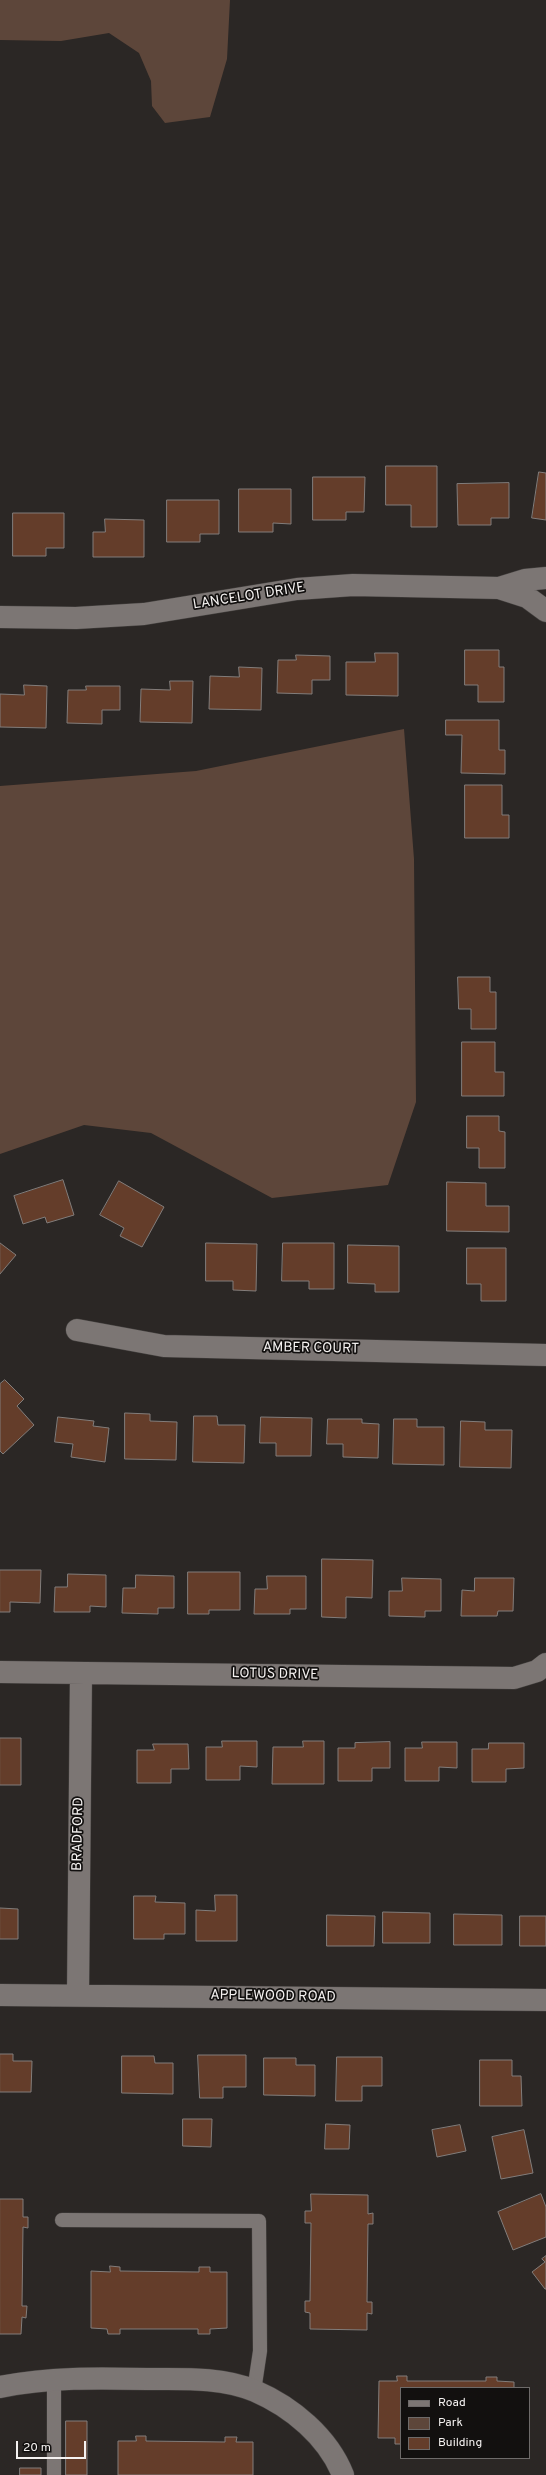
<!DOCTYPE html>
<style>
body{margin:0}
#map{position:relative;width:546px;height:2475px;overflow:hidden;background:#2b2725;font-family:Overpass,sans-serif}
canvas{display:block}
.legend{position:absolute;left:400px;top:2387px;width:130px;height:72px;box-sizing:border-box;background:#12100f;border:1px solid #6d6a69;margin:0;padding:5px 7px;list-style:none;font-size:12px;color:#f5f2f1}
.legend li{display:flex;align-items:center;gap:8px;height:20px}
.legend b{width:20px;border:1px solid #6d6a69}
.scale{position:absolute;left:16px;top:2441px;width:70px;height:18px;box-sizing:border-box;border:2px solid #f5f2f1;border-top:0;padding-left:5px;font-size:12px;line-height:14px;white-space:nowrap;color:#f5f2f1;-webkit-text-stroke:3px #12100f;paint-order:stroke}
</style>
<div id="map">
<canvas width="546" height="2475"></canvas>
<ul class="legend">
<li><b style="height:5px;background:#7c7674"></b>Road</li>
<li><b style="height:11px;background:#5d463a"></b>Park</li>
<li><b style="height:11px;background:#643d2a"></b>Building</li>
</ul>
<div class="scale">20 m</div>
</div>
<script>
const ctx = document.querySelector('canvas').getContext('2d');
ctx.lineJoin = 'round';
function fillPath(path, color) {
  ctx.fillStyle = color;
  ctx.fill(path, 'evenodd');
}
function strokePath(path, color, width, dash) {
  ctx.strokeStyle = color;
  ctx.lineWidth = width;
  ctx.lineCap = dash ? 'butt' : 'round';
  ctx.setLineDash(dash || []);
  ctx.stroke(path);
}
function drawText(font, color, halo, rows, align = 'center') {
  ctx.font = font + ' Overpass,sans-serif';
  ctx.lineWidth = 3.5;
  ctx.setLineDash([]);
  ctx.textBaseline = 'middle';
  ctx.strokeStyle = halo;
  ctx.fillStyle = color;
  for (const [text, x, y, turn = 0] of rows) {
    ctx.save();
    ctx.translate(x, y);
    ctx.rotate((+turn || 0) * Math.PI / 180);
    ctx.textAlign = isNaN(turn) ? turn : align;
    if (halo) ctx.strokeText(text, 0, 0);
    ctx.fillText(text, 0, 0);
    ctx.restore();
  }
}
fillPath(new Path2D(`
 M 0,0 L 230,0 L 227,59 L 210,117 L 165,123 L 152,106 L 151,81 L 139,53 L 109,33 L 61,41 L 0,40 Z
 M 404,729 L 414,859 L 416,1102 L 388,1185 L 272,1198 L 151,1133 L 84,1125 L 0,1154 L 0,786 L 196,771 Z`), '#5d463a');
const building = new Path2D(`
 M 386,466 L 437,466 L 437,527 L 411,527 L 411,505 L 386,505 Z
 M 539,472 L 546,473 L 546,520 L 532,518 Z
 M 313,477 L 365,477 L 364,512 L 346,512 L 346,520 L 313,520 Z
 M 509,483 L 509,518 L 491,518 L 491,525 L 458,525 L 457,484 Z
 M 239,489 L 291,489 L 291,524 L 273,523 L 273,532 L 239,532 Z
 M 167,500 L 219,500 L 219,534 L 200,534 L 200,542 L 167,542 Z
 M 13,513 L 64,513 L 64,548 L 46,548 L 46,556 L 13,556 Z
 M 105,519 L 144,520 L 144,557 L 93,557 L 93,532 L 105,532 Z
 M 465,650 L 499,650 L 499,667 L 504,667 L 504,702 L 478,702 L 478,685 L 465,685 Z
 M 375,653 L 398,653 L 398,696 L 346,695 L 346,662 L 375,662 Z
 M 296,655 L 330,656 L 330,680 L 312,680 L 312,694 L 277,693 L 278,660 L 296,660 Z
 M 239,667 L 262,668 L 261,710 L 209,709 L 210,676 L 239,677 Z
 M 170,681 L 193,681 L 192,723 L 140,722 L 141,689 L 170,690 Z
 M 24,685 L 47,686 L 46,728 L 0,727 L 0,694 L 24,695 Z
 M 86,686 L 120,686 L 120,710 L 102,710 L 102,724 L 67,723 L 68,690 L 86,690 Z
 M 446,720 L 499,720 L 499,750 L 505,750 L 505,774 L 461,773 L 462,735 L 446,735 Z
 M 465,785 L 502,785 L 502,815 L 509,815 L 509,838 L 465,838 Z
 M 458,977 L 490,977 L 490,992 L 496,992 L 496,1029 L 471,1029 L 471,1009 L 459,1009 Z
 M 462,1042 L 495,1042 L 495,1072 L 504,1072 L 504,1096 L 462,1096 Z
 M 467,1116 L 499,1116 L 499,1131 L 505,1132 L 505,1168 L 479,1168 L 479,1148 L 467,1148 Z
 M 63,1180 L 74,1215 L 47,1223 L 45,1217 L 23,1224 L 14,1196 Z
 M 119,1181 L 164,1207 L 142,1247 L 120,1236 L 124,1228 L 100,1215 Z
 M 447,1182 L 486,1183 L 486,1206 L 509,1206 L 509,1232 L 447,1231 Z
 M 0,1243 L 16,1255 L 0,1274 Z
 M 206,1243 L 257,1244 L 256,1291 L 233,1290 L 233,1281 L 206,1281 Z
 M 283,1243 L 334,1243 L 334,1289 L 309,1289 L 309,1281 L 282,1281 Z
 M 348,1245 L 399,1246 L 399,1292 L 375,1292 L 375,1284 L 348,1283 Z
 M 467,1248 L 506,1248 L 506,1301 L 481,1301 L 481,1284 L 467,1284 Z
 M 5,1380 L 24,1399 L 17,1406 L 34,1425 L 3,1454 L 0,1451 L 0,1384 Z
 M 125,1413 L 150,1414 L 150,1421 L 177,1422 L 176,1460 L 125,1459 Z
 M 194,1416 L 217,1416 L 218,1425 L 245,1425 L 244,1463 L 193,1462 Z
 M 58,1417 L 94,1421 L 93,1426 L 109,1428 L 105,1462 L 71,1457 L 73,1444 L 55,1442 Z
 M 261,1417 L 312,1418 L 311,1456 L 276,1456 L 276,1443 L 260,1443 Z
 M 328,1419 L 362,1419 L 362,1423 L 379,1424 L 378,1458 L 343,1457 L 343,1444 L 327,1444 Z
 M 394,1419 L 417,1419 L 417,1427 L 444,1427 L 444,1465 L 393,1464 Z
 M 461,1421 L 485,1422 L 485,1430 L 512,1430 L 511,1468 L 460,1467 Z
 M 322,1559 L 373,1560 L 372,1598 L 346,1597 L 346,1618 L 322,1617 Z
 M 0,1570 L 41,1570 L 40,1603 L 10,1602 L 10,1612 L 0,1612 Z
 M 188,1572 L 240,1572 L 240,1610 L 209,1610 L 209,1614 L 188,1614 Z
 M 68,1574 L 106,1575 L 106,1607 L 90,1606 L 90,1612 L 54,1612 L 55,1587 L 67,1587 Z
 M 136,1575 L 174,1576 L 174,1608 L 158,1608 L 158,1614 L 122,1613 L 123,1588 L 135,1588 Z
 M 267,1576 L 306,1576 L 306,1609 L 290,1609 L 290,1614 L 254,1614 L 255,1589 L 267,1589 Z
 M 402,1578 L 441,1579 L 441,1611 L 425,1611 L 425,1617 L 389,1616 L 389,1591 L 402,1591 Z
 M 475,1578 L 514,1578 L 513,1611 L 498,1611 L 497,1616 L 461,1616 L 462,1590 L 474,1591 Z
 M 0,1738 L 21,1738 L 21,1785 L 0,1785 Z
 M 222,1741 L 257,1741 L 257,1767 L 240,1766 L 240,1780 L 206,1780 L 206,1747 L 222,1747 Z
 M 303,1741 L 324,1741 L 324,1784 L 272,1784 L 273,1747 L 303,1747 Z
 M 390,1742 L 390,1768 L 372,1768 L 372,1781 L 338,1781 L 338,1748 L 355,1748 L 355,1743 Z
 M 422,1742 L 457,1742 L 457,1768 L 439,1767 L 439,1781 L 405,1781 L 405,1748 L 422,1748 Z
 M 489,1743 L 524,1743 L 524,1768 L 506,1769 L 506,1782 L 472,1782 L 472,1749 L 488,1749 Z
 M 153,1744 L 188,1744 L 189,1769 L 171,1769 L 171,1783 L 137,1783 L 137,1750 L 154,1750 Z
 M 215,1895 L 237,1895 L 237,1941 L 196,1941 L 196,1910 L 215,1911 Z
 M 134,1896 L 156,1896 L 155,1902 L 185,1903 L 185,1934 L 164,1934 L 164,1939 L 134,1939 Z
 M 0,1908 L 18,1909 L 18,1939 L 0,1939 Z
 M 383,1912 L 430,1913 L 430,1943 L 383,1943 Z
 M 454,1914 L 502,1915 L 502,1945 L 454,1945 Z
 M 327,1915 L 375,1916 L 374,1946 L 327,1946 Z
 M 520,1916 L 546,1916 L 546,1946 L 520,1946 Z
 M 0,2054 L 13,2054 L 13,2061 L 32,2061 L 31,2092 L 0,2092 Z
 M 198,2055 L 246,2055 L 246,2087 L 223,2087 L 223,2098 L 200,2098 Z
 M 122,2056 L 154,2056 L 155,2063 L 173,2063 L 173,2094 L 122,2093 Z
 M 337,2057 L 382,2057 L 382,2086 L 362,2086 L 362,2101 L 336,2101 Z
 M 264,2058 L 296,2058 L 296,2065 L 315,2065 L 315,2096 L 264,2095 Z
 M 480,2060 L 512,2060 L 512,2076 L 521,2076 L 522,2106 L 480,2106 Z
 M 183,2119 L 212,2119 L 211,2147 L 183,2146 Z
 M 326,2124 L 350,2125 L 349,2149 L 325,2149 Z
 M 460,2125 L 466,2151 L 437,2157 L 432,2130 Z
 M 524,2130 L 533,2173 L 501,2179 L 492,2137 Z
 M 311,2194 L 368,2195 L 368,2214 L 373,2213 L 373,2224 L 368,2224 L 367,2302 L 372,2302 L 372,2314 L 367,2313 L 367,2330 L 310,2329 L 310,2313 L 305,2312 L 305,2301 L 310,2301 L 311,2223 L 305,2223 L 305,2211 L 311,2211 Z
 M 541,2194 L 546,2207 L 546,2237 L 513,2250 L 498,2212 Z
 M 0,2199 L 23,2199 L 23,2217 L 28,2217 L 28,2228 L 23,2227 L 22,2306 L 27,2306 L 26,2318 L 22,2317 L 21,2334 L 0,2334 Z
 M 546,2256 L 546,2289 L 545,2289 L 532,2272 L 545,2262 L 542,2259 Z
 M 110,2266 L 120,2267 L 120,2271 L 199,2272 L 199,2267 L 210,2267 L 210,2272 L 227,2272 L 227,2328 L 210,2329 L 210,2334 L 198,2334 L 198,2329 L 120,2329 L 120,2334 L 108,2334 L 107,2329 L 91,2328 L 91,2271 L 110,2272 Z
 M 397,2376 L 407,2376 L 407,2381 L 486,2381 L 486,2377 L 497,2377 L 497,2381 L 514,2382 L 514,2388 L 401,2388 L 401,2444 L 395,2444 L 395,2438 L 378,2438 L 379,2381 L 397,2381 Z
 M 66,2421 L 87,2421 L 87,2475 L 66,2475 Z
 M 136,2436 L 146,2436 L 146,2441 L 225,2442 L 225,2437 L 237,2437 L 236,2442 L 253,2442 L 253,2475 L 118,2475 L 118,2441 L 136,2441 Z
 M 20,2468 L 41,2468 L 41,2475 L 20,2475 Z`);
fillPath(building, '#643d2a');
strokePath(building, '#827d7b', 1);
const service = new Path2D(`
 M 62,2220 L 259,2221 L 260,2351 L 254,2391
 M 54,2379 L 54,2475`);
const minor = new Path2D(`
 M 499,588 L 525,580 L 546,578
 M 0,617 L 76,618 L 144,614 L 297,589 L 353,585 L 499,588 L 527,597 L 546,611
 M 77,1330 L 164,1346 L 546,1355
 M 0,1672 L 514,1678 L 537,1671 L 546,1664
 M 0,1995 L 546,2000
 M 78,1995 L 81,1673
 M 0,2387 C 49,2377 98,2378 148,2379 C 182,2379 223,2377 255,2391 C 292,2407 328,2437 343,2475`);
strokePath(service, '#454240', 15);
strokePath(minor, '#454240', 23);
strokePath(service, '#7c7674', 14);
strokePath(minor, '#7c7674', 22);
drawText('14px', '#f5f2f1', '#12100f', [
 ["LANCELOT DRIVE",249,597,-9],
 ["AMBER COURT",311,1349,1],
 ["LOTUS DRIVE",275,1675,1],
 ["BRADFORD",79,1834,-89],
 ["APPLEWOOD ROAD",273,1997,1]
]);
</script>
